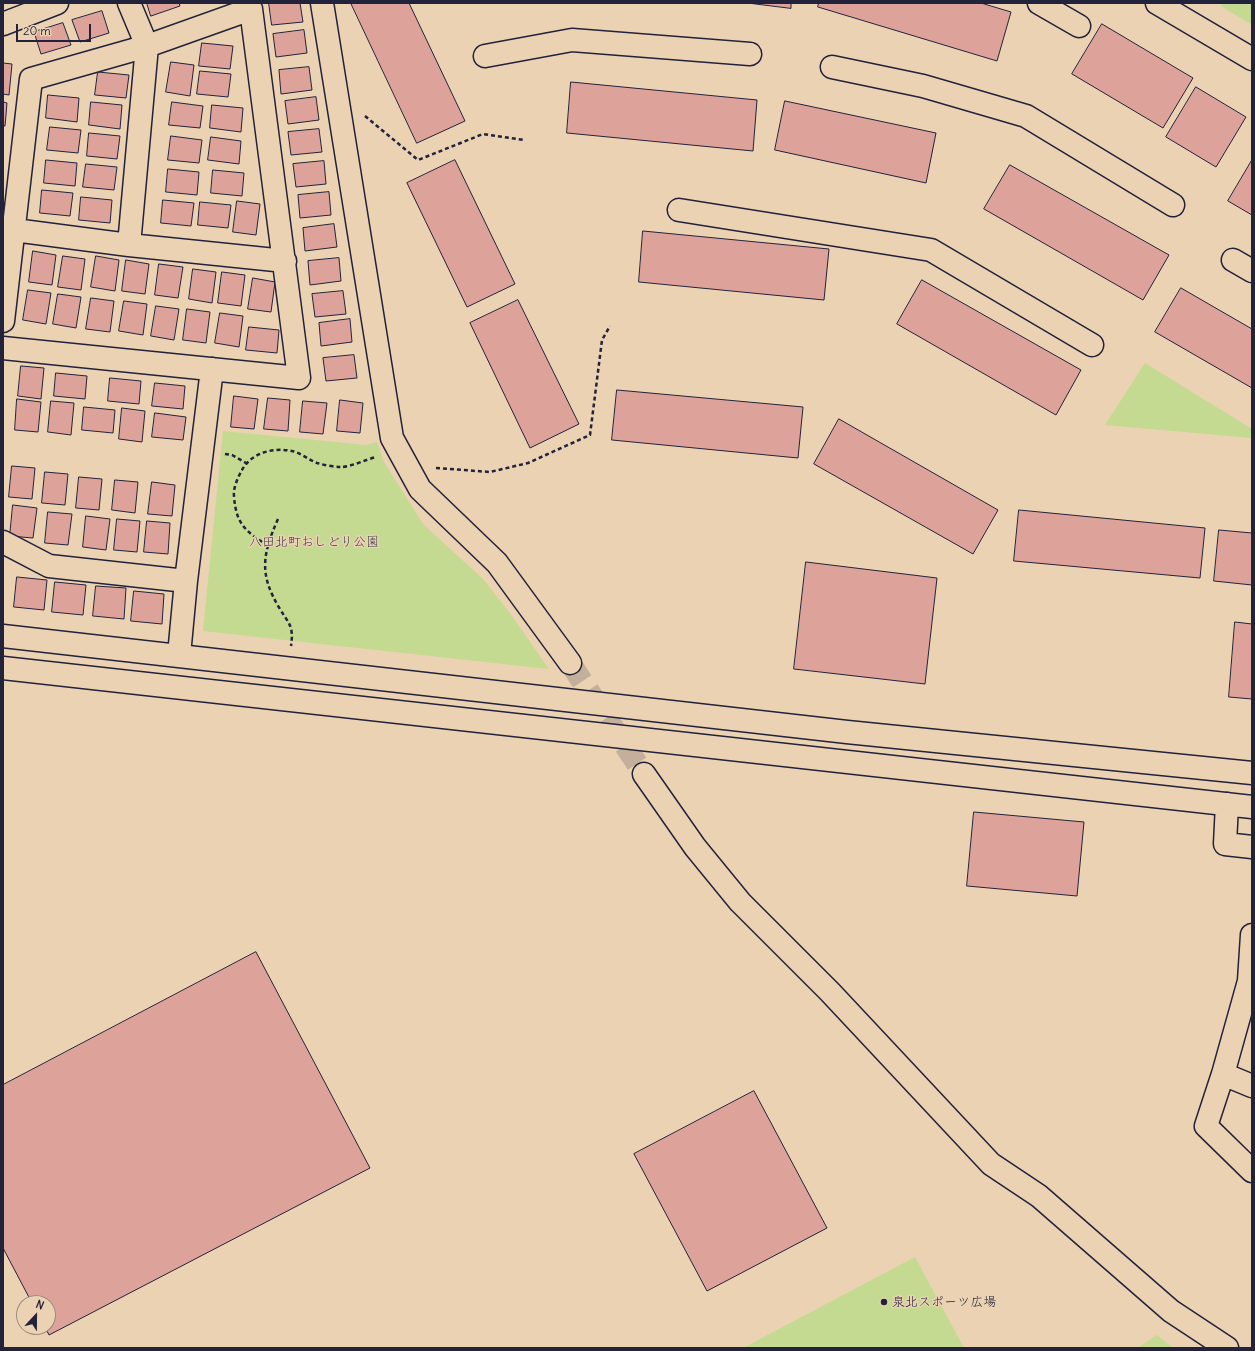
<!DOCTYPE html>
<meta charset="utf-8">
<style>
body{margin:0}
#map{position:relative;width:1255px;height:1351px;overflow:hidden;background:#ebd2b3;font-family:Delius,sans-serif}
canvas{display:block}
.frame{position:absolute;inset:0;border:4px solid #22223b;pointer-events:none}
.north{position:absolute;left:16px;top:1295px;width:40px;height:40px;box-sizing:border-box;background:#ebd2b3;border:1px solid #9b8c83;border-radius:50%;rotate:22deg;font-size:11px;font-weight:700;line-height:16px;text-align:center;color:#22223b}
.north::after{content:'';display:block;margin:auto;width:14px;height:18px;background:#22223b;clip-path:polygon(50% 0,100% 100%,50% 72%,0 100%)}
.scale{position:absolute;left:16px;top:24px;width:75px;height:18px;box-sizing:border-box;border:2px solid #22223b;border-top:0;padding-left:5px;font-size:12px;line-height:14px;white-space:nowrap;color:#22223b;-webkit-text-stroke:3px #ebd2b3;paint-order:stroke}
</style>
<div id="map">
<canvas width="1255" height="1351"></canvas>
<div class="frame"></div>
<div class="north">N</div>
<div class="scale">20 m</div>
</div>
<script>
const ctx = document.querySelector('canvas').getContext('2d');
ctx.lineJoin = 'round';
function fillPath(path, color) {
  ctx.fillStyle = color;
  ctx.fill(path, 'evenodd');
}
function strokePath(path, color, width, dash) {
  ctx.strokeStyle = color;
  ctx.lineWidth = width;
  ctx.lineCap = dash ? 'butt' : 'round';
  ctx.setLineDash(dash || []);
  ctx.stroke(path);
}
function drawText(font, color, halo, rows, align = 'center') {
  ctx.font = font + ' Delius,"Klee One",sans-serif';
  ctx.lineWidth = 3;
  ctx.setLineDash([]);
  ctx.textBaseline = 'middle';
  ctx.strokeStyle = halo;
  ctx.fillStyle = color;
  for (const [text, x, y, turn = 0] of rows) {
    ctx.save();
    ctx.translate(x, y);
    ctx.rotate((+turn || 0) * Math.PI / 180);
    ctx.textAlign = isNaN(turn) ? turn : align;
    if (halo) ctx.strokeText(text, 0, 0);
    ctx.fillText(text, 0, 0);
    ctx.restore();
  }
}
fillPath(new Path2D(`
 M 1223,3 L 1252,3 L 1252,25 L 1221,6 Z
 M 1145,363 L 1252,429 L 1252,438 L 1105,425 Z
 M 223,431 L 366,445 L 377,442 L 384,462 L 423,524 L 483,579 L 509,612 L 549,669 L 203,631 Z
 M 915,1257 L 964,1348 L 743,1348 Z
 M 1157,1335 L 1173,1348 L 1137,1348 Z`), '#c3da90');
const building = new Path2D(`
 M 147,3 L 179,3 L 180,6 L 151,16 Z
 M 269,3 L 300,3 L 303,22 L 272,25 Z
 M 351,3 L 409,3 L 465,121 L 417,143 Z
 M 748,3 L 791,3 L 791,8 Z
 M 819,3 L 981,3 L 1011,12 L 997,61 L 818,7 Z
 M 102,11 L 109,33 L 80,42 L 72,20 Z
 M 63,23 L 71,45 L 41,54 L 34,32 Z
 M 1102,24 L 1193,78 L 1163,128 L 1072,74 Z
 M 304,30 L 307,53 L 276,57 L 273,34 Z
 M 202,43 L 233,46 L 230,69 L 199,66 Z
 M 171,62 L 194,65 L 190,96 L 166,92 Z
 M 3,63 L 12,64 L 9,95 L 3,94 Z
 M 309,67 L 312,90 L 281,94 L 279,70 Z
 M 200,71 L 231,74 L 228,97 L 197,94 Z
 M 98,72 L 129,75 L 126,98 L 95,95 Z
 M 571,82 L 757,100 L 753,151 L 567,133 Z
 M 1196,87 L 1246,117 L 1216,167 L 1166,137 Z
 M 48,95 L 79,98 L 77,122 L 46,118 Z
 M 316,97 L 319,120 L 288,124 L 285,101 Z
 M 785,101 L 936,133 L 926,183 L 775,150 Z
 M 3,102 L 7,103 L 5,126 L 3,126 Z
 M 91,102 L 122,105 L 120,129 L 89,125 Z
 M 172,102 L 203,106 L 200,128 L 169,125 Z
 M 212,105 L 243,108 L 241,132 L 210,128 Z
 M 50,127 L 81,130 L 78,153 L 47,150 Z
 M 319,129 L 322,152 L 291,155 L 288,132 Z
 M 89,133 L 120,136 L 117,159 L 87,156 Z
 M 171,136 L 202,140 L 199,163 L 168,160 Z
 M 211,137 L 241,141 L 239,164 L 208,160 Z
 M 46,160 L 77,163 L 75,186 L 44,183 Z
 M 455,160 L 515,284 L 467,307 L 407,183 Z
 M 1252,160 L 1252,215 L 1228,201 Z
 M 324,161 L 326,184 L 296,187 L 293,164 Z
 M 86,164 L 117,167 L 114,190 L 83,187 Z
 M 1010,165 L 1169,255 L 1143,300 L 984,209 Z
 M 168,169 L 199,172 L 197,195 L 166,192 Z
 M 213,170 L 244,173 L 242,196 L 211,193 Z
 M 42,190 L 73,193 L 70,216 L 40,213 Z
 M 329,192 L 331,215 L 300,218 L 298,195 Z
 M 81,197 L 112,200 L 110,223 L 79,220 Z
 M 163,200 L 194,203 L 191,226 L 161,223 Z
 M 237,201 L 260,204 L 256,235 L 233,232 Z
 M 200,202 L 231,205 L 228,228 L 198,225 Z
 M 334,224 L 337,247 L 305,251 L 303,228 Z
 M 643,231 L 829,249 L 824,300 L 639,282 Z
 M 33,251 L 56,255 L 52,285 L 29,282 Z
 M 63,256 L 85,259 L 81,290 L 58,287 Z
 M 96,256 L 119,260 L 115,291 L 91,287 Z
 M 339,258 L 341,281 L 310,285 L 308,261 Z
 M 126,260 L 149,264 L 145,294 L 122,291 Z
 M 159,264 L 183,267 L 178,298 L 155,295 Z
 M 193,269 L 216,272 L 212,303 L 189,299 Z
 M 222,272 L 245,275 L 241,306 L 218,303 Z
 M 253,278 L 275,282 L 271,312 L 248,309 Z
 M 922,280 L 1081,370 L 1056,415 L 897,324 Z
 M 1181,288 L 1252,329 L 1252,388 L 1155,332 Z
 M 28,290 L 51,293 L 46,324 L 23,320 Z
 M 343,291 L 346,314 L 315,317 L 312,294 Z
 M 58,294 L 81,297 L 76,328 L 53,324 Z
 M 91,298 L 114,301 L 110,332 L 86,329 Z
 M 518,300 L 579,424 L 530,448 L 470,323 Z
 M 124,301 L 147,304 L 143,335 L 119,331 Z
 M 156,306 L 179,309 L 174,340 L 151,336 Z
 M 187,309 L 210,312 L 206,343 L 183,340 Z
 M 220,313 L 243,316 L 239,347 L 215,343 Z
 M 350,319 L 352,342 L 321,346 L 319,323 Z
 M 249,327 L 279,330 L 277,353 L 246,350 Z
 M 354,355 L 357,378 L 326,381 L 323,358 Z
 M 21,366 L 44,368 L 41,399 L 18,396 Z
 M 56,373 L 87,376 L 85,399 L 54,396 Z
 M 110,378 L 141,381 L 139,404 L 108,401 Z
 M 155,383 L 185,386 L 183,409 L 152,406 Z
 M 617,390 L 803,407 L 798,458 L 612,440 Z
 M 234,396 L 258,399 L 254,429 L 231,427 Z
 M 268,398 L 290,400 L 288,431 L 264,429 Z
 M 17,399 L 41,402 L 38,432 L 15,430 Z
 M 340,400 L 363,403 L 360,433 L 337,431 Z
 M 51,401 L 74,403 L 71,435 L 48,432 Z
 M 303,401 L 327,403 L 323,434 L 300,432 Z
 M 84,407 L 115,410 L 113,433 L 82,430 Z
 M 122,408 L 145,411 L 142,442 L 119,439 Z
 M 155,413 L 186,417 L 183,440 L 152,437 Z
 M 839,419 L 998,510 L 973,554 L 814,464 Z
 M 12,466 L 35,468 L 32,499 L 9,497 Z
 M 45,472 L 68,474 L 65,505 L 42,503 Z
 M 79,477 L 102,479 L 99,510 L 76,508 Z
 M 115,480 L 138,482 L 135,513 L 112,510 Z
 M 152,482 L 175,485 L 172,516 L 148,514 Z
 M 13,505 L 37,508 L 33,538 L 10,536 Z
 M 1019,510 L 1205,528 L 1200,578 L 1014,561 Z
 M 48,512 L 72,514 L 68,545 L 45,543 Z
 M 86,516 L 110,519 L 106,550 L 83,547 Z
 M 117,519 L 140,521 L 137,552 L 114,550 Z
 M 147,521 L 170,523 L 168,554 L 144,552 Z
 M 1219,530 L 1252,533 L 1252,585 L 1214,581 Z
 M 806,562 L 937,578 L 925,684 L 794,669 Z
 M 17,577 L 47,580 L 44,610 L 14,607 Z
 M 55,582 L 86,585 L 83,615 L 52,612 Z
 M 96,586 L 126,588 L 124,619 L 93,616 Z
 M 134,591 L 164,594 L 162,624 L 131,621 Z
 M 1235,622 L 1252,624 L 1252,699 L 1229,697 Z
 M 974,812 L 1084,822 L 1077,896 L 967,886 Z
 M 256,952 L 370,1168 L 49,1335 L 45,1327 L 48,1327 L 48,1303 L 32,1303 L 3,1248 L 3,1085 Z
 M 754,1091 L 827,1228 L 707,1291 L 634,1154 Z`);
fillPath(building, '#dda39a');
strokePath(building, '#22223b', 1);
strokePath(new Path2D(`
 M 570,663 L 644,774`), '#c3af9b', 22, [22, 11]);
const minor = new Path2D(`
 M 322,3 L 392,438 L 420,489 L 497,563 L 570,663
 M 1039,3 L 1079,26
 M 1157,3 L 1252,59
 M 3,24 L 57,3
 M 485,56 L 572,40 L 750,54
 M 832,67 L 923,86 L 1026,116 L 1173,205
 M 679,210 L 931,250 L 1092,345
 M 14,230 L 129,245 L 285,261
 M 129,245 L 147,46 L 129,3
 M 1233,260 L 1252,271
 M 3,321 L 31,79 L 147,46 L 251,9 L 299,378 L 3,348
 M 3,542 L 49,566 L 186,581
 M 3,636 L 847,732 L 1252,773
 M 179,655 L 186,581 L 212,369
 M 3,668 L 1252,807
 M 644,774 L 695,847 L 740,902 L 830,992 L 991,1164 L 1039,1196 L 1171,1311 L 1227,1348
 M 1227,804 L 1225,844 L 1252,847
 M 1252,935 L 1249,981 L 1223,1074 L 1206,1126 L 1252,1171
 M 1223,1074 L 1252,1086`);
strokePath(minor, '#22223b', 25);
strokePath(new Path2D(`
 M 365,116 L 418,160 L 483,134 L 524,140
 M 225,454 L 232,455 L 246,463
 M 436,468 L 490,472 L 528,463 L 590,435 L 602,340 L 610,326
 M 278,519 C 262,555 259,575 280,609 C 289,624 294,626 291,646
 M 268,546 C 245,531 236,524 234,496 C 233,488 238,477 242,470 C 251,453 273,447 292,451 C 301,453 309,460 317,463 C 324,465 334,467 341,467 C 351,467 367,459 376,457`), '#22223b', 2.5, [4, 3]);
strokePath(minor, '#ebd2b3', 22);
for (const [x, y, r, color] of [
 [884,1302,4,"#22223b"]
]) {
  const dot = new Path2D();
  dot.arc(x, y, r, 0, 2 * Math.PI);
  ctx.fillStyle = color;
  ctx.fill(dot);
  strokePath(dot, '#ebd2b3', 1.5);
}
drawText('13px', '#3a3e48', '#ebd2b3', [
 ["八田北町おしどり公園",314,542]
]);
drawText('13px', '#22223b', '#ebd2b3', [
 ["泉北スポーツ広場",892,1302]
], 'left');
</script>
